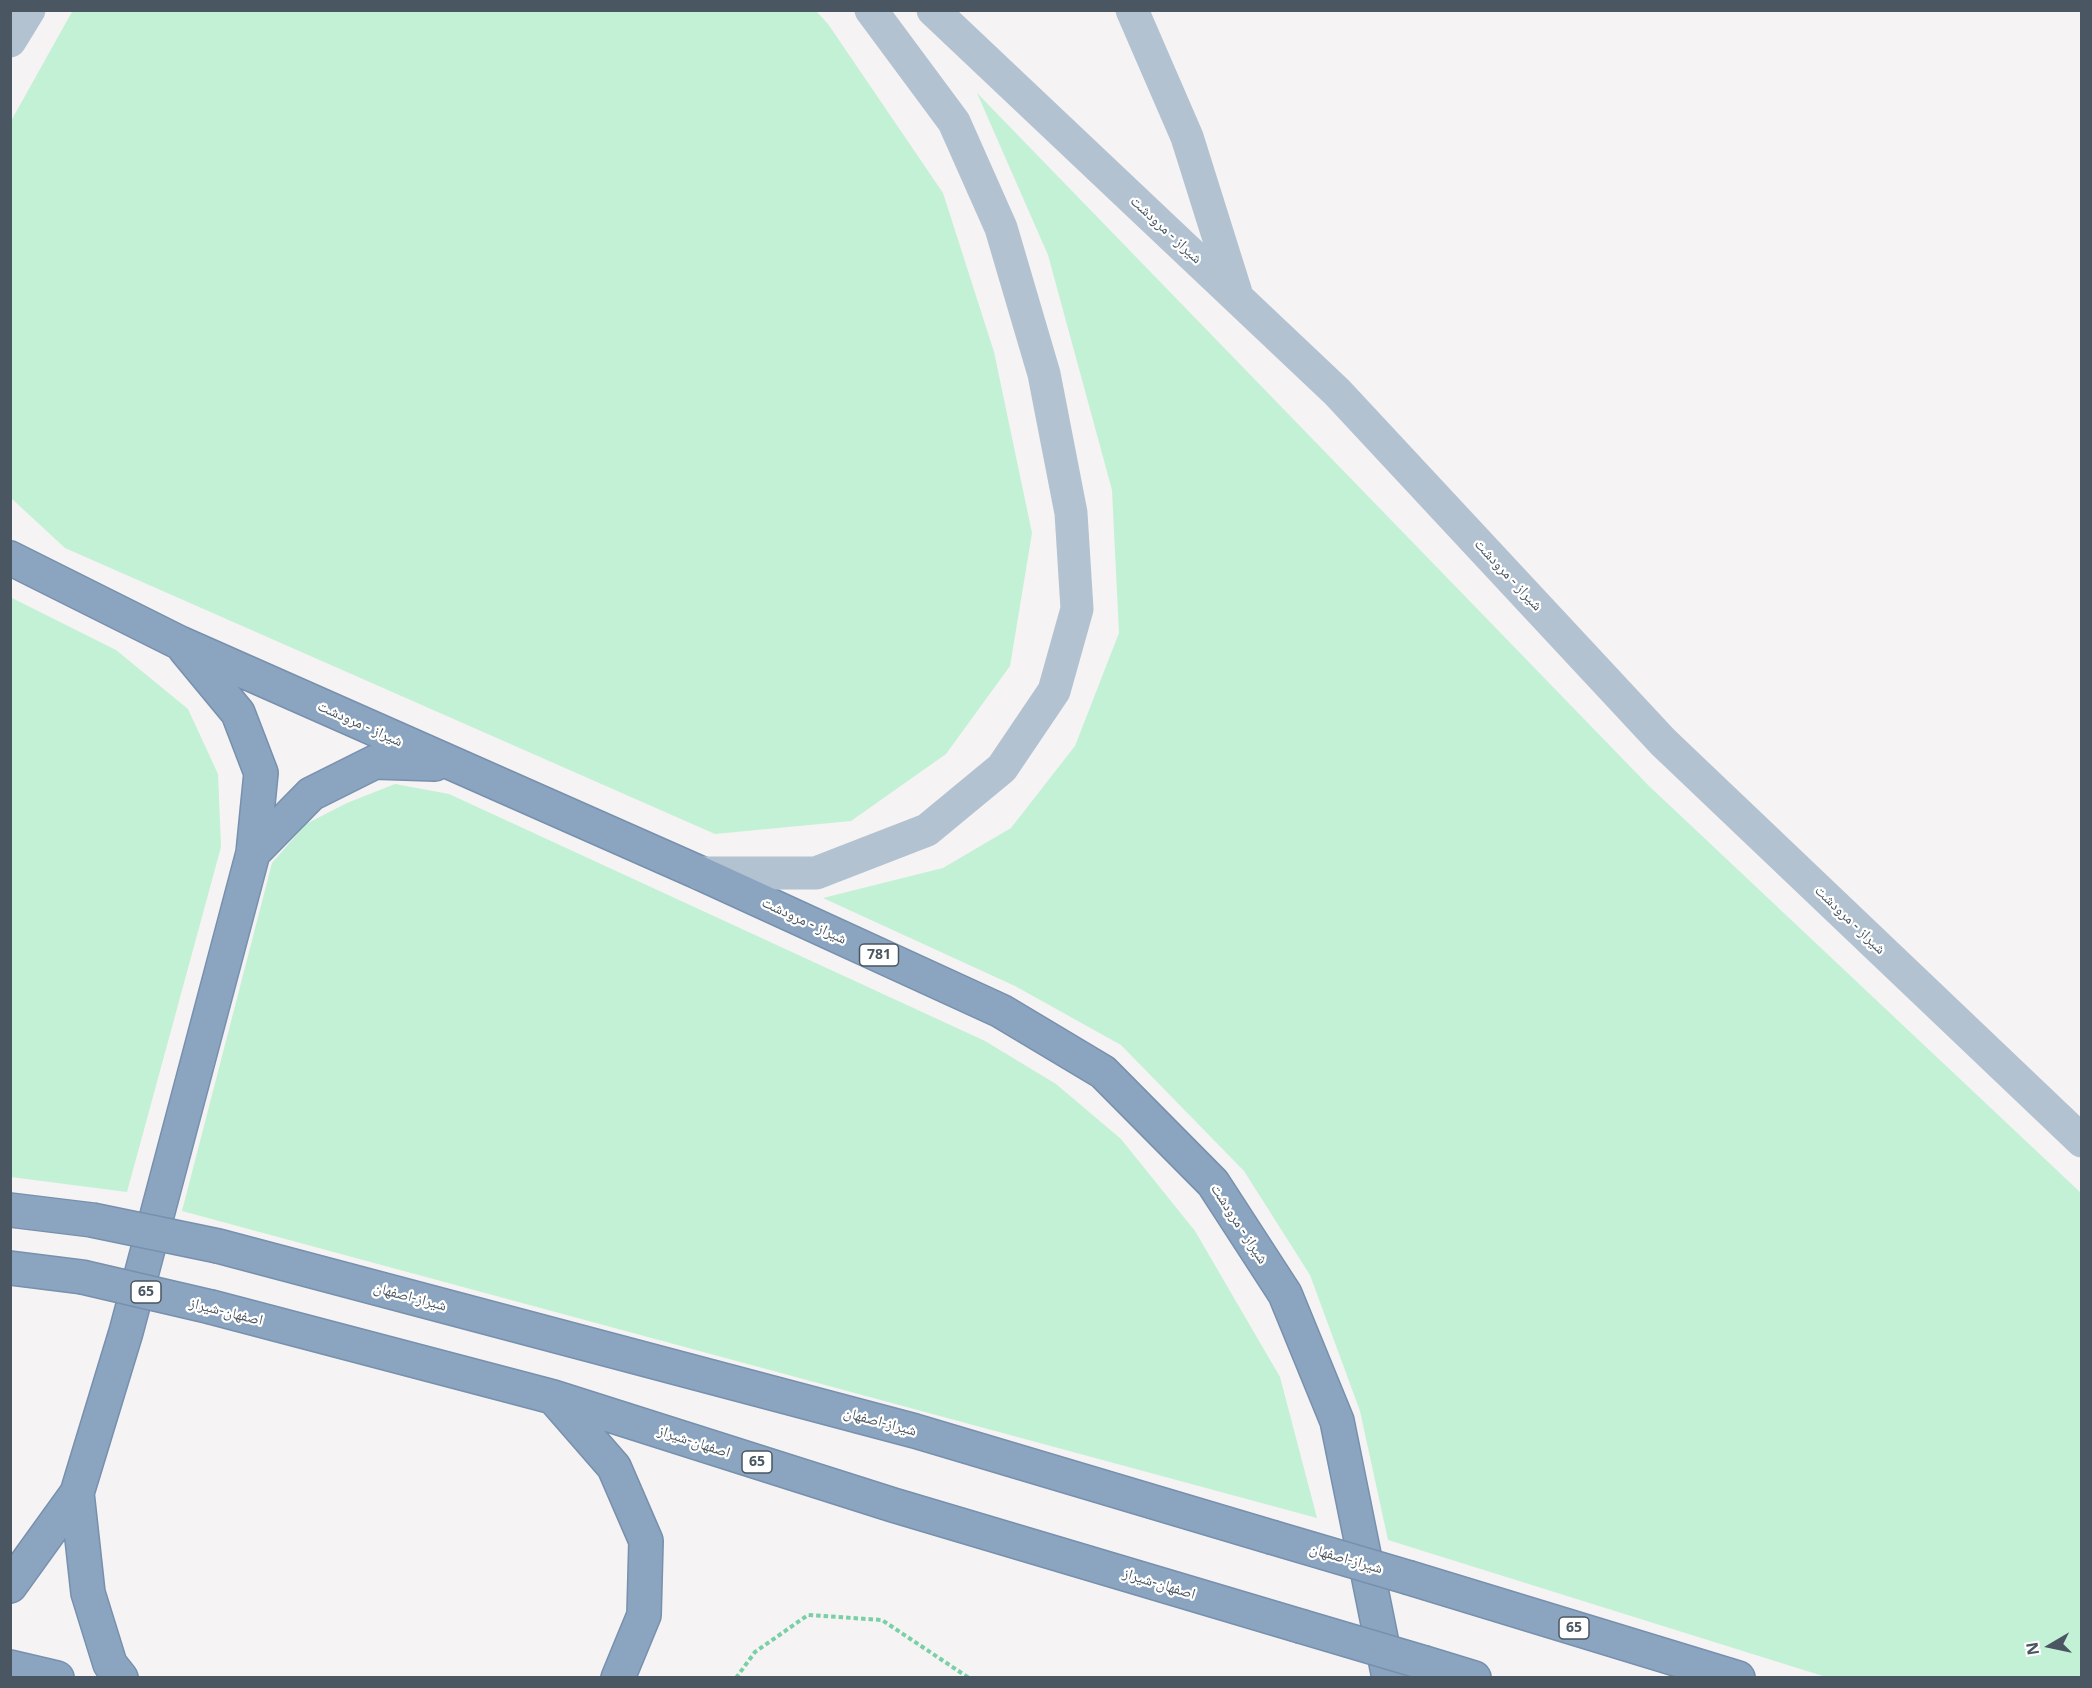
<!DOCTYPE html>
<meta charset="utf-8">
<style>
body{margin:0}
#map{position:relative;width:2092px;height:1688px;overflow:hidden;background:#f5f3f3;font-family:"Noto Sans",sans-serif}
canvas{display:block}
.frame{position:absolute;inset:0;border:12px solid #4a5661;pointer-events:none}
.north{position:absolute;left:2020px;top:1616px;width:60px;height:60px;-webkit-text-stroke:4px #fff;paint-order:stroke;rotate:261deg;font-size:16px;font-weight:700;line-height:24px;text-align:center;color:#4a5661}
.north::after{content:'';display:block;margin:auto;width:21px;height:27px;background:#4a5661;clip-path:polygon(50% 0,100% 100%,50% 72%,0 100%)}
</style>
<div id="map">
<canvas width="2092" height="1688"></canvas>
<div class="frame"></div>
<div class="north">N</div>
</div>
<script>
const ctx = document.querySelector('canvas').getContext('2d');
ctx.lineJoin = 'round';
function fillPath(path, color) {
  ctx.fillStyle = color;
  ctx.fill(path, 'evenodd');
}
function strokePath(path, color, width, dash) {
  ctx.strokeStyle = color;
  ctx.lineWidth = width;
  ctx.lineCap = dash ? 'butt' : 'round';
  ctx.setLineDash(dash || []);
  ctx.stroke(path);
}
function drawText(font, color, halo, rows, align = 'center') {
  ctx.font = font + ' "Noto Sans","Noto Naskh Arabic",sans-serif';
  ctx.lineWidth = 4.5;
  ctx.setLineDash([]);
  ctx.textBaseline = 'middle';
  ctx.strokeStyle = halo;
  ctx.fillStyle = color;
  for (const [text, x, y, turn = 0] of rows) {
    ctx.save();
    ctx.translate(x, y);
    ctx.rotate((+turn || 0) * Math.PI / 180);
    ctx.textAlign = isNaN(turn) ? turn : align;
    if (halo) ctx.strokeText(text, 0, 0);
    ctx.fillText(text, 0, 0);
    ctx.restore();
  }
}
fillPath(new Path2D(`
 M 73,10 L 816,11 L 828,24 L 943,193 L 994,352 L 1032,533 L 1010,666 L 946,754 L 851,821 L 715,834 L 65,548 L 11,498 L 11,121 Z
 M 977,93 L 1649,786 L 2081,1193 L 2081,1677 L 1826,1677 L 1388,1540 L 1360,1411 L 1310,1275 L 1244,1171 L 1121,1045 L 1015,986 L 823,898 L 943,868 L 1011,828 L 1075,746 L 1119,633 L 1112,490 L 1048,255 Z
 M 10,597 L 116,650 L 188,709 L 218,774 L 221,847 L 127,1192 L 11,1177 Z
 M 395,784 L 449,794 L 985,1041 L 1056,1084 L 1121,1139 L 1195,1231 L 1280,1377 L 1317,1518 L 182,1211 L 272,863 L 306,824 L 347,803 Z`), '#c3f1d5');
const highway = new Path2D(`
 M 10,558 L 180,643 L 700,873 L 1001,1011 L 1103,1072 L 1213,1183 L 1285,1294 L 1337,1421 L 1389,1678
 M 253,853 L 311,794 L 375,762 L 435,764
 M 10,1210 L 92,1220
 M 218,1246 L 915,1431 L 1271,1537
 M 10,1268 L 82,1277
 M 211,1307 L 553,1397 L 893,1505 L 1300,1626
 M 553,1397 L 614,1467 L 646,1541 L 644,1615 L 618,1678
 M 77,1493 L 88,1593 L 110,1664 L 121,1678
 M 1410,1578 L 1738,1678
 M 10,1586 L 77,1493 L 126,1332 L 253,853 L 261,773 L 238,713 L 185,649
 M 1425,1663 L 1474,1678
 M 10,1667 L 57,1678`);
strokePath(highway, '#7690ad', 36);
strokePath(new Path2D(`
 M 736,1678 L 755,1652 L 808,1615 L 882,1620 L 969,1678`), '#7ad0a6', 4, [4.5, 3]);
strokePath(new Path2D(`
 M 933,10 L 1337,392 L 1663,742 L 2082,1141
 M 1132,10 L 1187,137 L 1237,296
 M 10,41 L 29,10
 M 700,873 L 816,873 L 927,830 L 1002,768 L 1054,691 L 1077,609 L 1071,513 L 1044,374 L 1001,228 L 954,122 L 871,10`), '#b3c2d1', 33);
strokePath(highway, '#8ba5c1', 33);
const highwayBridge = new Path2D(`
 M 92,1220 L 218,1246
 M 82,1277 L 211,1307
 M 1271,1537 L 1410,1578
 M 1300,1626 L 1425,1663`);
strokePath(highwayBridge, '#7690ad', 36, []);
strokePath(highwayBridge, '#8ba5c1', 33);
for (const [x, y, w] of [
 [879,955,39],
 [146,1292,30],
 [757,1462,30],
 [1574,1628,30]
]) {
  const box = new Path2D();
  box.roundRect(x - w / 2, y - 11, w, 22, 4.5);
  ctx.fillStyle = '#fff';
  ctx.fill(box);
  strokePath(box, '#4a5661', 1.5);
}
drawText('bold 14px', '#4a5661', null, [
 ["781",879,955],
 ["65",146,1292],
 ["65",757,1462],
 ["65",1574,1628]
]);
drawText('15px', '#4a5661', '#fff', [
 ["شیراز - مرودشت",1166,230,43],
 ["شیراز - مرودشت",1508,575,47],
 ["شیراز - مرودشت",360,724,24],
 ["شیراز - مرودشت",1850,920,44],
 ["شیراز - مرودشت",804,921,25],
 ["شیراز - مرودشت",1239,1224,57],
 ["شیراز-اصفهان",410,1297,15],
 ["اصفهان-شیراز",226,1312,14],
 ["شیراز-اصفهان",880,1422,15],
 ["اصفهان-شیراز",694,1442,18],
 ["شیراز-اصفهان",1346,1559,16],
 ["اصفهان-شیراز",1159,1584,17]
]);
</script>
